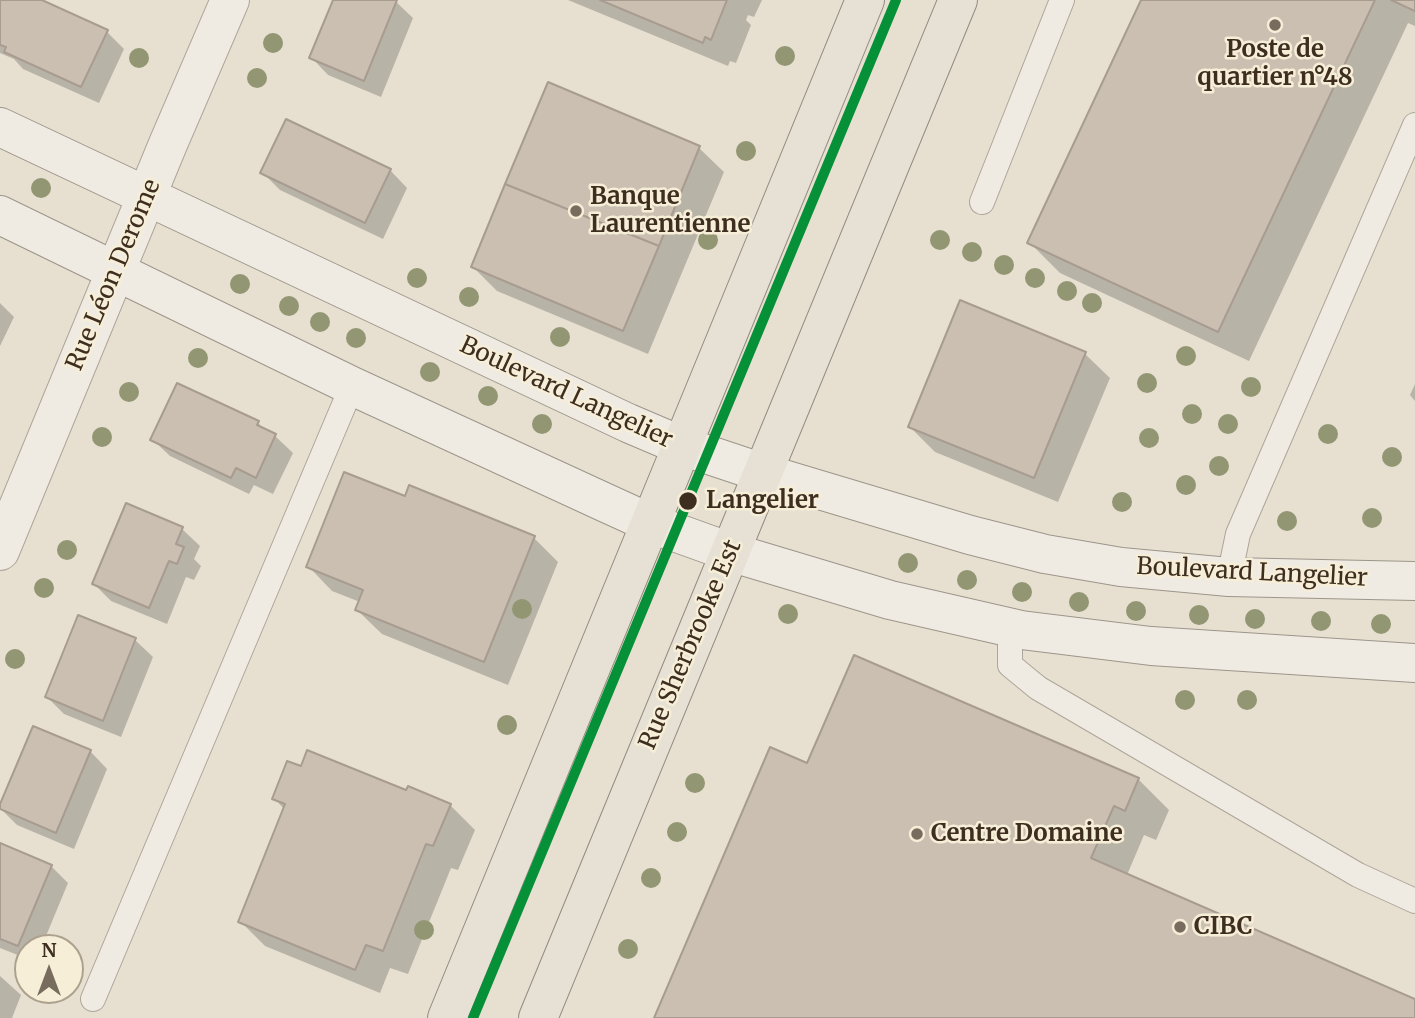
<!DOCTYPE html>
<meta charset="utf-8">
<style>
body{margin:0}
#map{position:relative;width:1415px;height:1018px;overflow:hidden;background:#e7e0d1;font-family:Merriweather,serif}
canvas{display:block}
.north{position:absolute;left:14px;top:934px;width:70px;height:70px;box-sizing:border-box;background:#f7eed8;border:2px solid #ada18e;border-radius:50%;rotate:0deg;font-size:19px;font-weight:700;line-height:28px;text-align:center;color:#3d2e20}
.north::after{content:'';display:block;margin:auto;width:24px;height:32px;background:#786c5e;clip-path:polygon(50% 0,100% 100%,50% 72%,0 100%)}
</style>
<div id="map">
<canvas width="1415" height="1018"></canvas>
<div class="north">N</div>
</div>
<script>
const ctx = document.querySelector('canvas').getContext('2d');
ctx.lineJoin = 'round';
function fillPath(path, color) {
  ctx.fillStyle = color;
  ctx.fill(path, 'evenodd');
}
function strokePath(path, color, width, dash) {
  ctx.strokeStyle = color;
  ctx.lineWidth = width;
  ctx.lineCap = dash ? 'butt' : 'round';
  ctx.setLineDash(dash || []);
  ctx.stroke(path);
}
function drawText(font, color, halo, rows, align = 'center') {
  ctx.font = font + ' Merriweather,serif';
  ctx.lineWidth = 5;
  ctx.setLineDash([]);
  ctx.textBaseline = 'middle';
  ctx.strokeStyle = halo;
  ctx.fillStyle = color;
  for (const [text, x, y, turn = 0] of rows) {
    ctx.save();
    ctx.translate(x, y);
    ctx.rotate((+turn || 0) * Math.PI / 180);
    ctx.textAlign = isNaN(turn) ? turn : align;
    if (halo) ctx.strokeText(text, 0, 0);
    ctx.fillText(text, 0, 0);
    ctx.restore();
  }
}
fillPath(new Path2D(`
 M 0,0 L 38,0 L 107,32 L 124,49 L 99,103 L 23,69 L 14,59 L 0,53 Z
 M 335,0 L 394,0 L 413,18 L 381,97 L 328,75 L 311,57 Z
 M 568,0 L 762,0 L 754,17 L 748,15 L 746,20 L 751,25 L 736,63 L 730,61 L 728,66 Z
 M 1143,0 L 1415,0 L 1415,26 L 1408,23 L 1249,361 L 1060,273 L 1029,242 Z
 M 699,148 L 724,172 L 648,354 L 497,291 L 473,267 Z
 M 390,170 L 407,188 L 383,239 L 280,190 L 262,172 Z
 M 0,303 L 14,317 L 0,346 Z
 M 1085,354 L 1110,378 L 1058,502 L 935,452 L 910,427 Z
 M 1415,384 L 1415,401 L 1410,395 Z
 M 258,423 L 266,431 L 275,436 L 293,453 L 273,494 L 254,485 L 249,494 L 170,456 L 152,439 Z
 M 405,498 L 534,538 L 558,562 L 508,685 L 382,634 L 357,610 L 360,602 L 332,591 L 308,566 Z
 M 127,505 L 182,529 L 200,546 L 194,559 L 201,566 L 194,580 L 186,577 L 167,624 L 111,601 L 94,584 Z
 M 79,617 L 135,640 L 153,657 L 121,737 L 64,714 L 47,697 Z
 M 90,751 L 107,769 L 74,849 L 17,825 L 0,808 Z
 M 808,765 L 1138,779 L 1169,810 L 1156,840 L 1144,835 L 1127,875 L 1415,1001 L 1415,1018 L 656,1018 Z
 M 274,798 L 450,805 L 475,830 L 458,870 L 451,868 L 408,974 L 390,968 L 380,993 L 265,946 L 240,921 L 285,810 Z
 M 0,845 L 51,866 L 68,883 L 41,948 L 28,948 L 28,959 L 0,948 Z
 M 0,976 L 21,995 L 12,1018 L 0,1018 Z`), '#0003');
const building = new Path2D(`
 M 0,0 L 42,0 L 108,30 L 81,87 L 4,52 L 6,47 L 0,45 Z
 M 333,0 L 397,0 L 364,81 L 309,58 Z
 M 600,0 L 727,0 L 711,40 L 705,37 L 703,43 Z
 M 1141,0 L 1375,0 L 1218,332 L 1027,243 Z
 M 1391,0 L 1415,0 L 1415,11 Z
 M 548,82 L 700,146 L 659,246 L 505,184 Z
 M 286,119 L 391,169 L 365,223 L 260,173 Z
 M 505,184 L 659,246 L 623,331 L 471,267 Z
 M 960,300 L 1086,352 L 1034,478 L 908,427 Z
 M 177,383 L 259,421 L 257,425 L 276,434 L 256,478 L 236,468 L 231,478 L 150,440 Z
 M 344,472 L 405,496 L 409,485 L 535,536 L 484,662 L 355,610 L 363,590 L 306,567 Z
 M 126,503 L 183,527 L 176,544 L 184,547 L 177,564 L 169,561 L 149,608 L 92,584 Z
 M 78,615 L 136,638 L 103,721 L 45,697 Z
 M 854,655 L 1139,778 L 1125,811 L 1114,806 L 1091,858 L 1415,999 L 1415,1018 L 654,1018 L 770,747 L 807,763 Z
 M 33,726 L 91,750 L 56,833 L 0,809 L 0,804 Z
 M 307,750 L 406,790 L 408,786 L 451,804 L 433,846 L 426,844 L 383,951 L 366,945 L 355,970 L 238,922 L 285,804 L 272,799 L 287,761 L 301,766 Z
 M 0,843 L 52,865 L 18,946 L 0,939 Z`);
fillPath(building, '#cbbfb2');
strokePath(building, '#a89c90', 2);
const service = new Path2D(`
 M 982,202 L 1062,0
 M 1229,577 L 1238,534 L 1415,125
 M 1010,627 L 1010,665 L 1038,688 L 1358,875 L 1415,901
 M 93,999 L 352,386`);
const minor = new Path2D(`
 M 0,551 L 168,144 L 230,0`);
const secondary = new Path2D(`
 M 0,127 L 628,423 L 682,446 L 763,473 L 970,535 L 1045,554 L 1121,567 L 1229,577 L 1415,581
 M 0,215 L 352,386 L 606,503 L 652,524 L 730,552 L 890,600 L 1021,630 L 1151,646 L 1415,663`);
const primary = new Path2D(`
 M 447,1018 C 588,680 725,339 865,0
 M 538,1018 L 958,0`);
strokePath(service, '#ada599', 26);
strokePath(minor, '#ada599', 40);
strokePath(secondary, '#9c958a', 40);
strokePath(primary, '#928b80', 40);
strokePath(service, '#efebe3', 24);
strokePath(minor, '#efebe3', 38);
strokePath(secondary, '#efebe3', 38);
strokePath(primary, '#e6e1d4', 38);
strokePath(new Path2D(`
 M 473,1018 L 896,0`), '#069037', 10);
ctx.fillStyle = '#929673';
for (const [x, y] of [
 [273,43],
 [785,56],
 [139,58],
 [257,78],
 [746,151],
 [41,188],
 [708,240],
 [940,240],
 [972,252],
 [1004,265],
 [417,278],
 [1035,278],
 [240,284],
 [1067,291],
 [469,297],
 [1092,303],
 [289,306],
 [320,322],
 [560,337],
 [356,338],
 [1186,356],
 [198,358],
 [430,372],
 [1147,383],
 [1251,387],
 [129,392],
 [488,396],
 [1192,414],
 [542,424],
 [1228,424],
 [1328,434],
 [102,437],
 [1149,438],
 [1392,457],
 [1219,466],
 [1186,485],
 [1122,502],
 [1372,518],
 [1287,521],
 [67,550],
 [908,563],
 [967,580],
 [44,588],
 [1022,592],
 [1079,602],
 [522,609],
 [1136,611],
 [788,614],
 [1199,615],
 [1255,619],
 [1321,621],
 [1381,624],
 [15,659],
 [1185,700],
 [1247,700],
 [507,725],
 [695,783],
 [677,832],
 [651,878],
 [424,930],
 [628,949]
]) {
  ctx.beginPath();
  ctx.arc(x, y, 10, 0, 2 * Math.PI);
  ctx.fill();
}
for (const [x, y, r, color] of [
 [1275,25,7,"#786c5e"],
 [576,211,7,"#786c5e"],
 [688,501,10,"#3d2e20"],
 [917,834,7,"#786c5e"],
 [1180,927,7,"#786c5e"]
]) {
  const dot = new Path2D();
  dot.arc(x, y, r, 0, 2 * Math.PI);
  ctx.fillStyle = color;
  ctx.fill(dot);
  strokePath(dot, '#f7eed8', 2.5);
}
drawText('bold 24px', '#3d2e20', '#f7eed8', [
 ["Poste de",1275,50,"center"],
 ["quartier n°48",1275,78,"center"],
 ["Banque",590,197],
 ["Laurentienne",590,225],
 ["Centre Domaine",931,834],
 ["CIBC",1194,927]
], 'left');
drawText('24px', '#3d2e20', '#f7eed8', [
 ["Rue Léon Derome",114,275,-67],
 ["Boulevard Langelier",566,393,25],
 ["Boulevard Langelier",1252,573,3],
 ["Rue Sherbrooke Est",691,645,-67]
]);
drawText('bold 24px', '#3d2e20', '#f7eed8', [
 ["Langelier",706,501]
], 'left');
</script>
